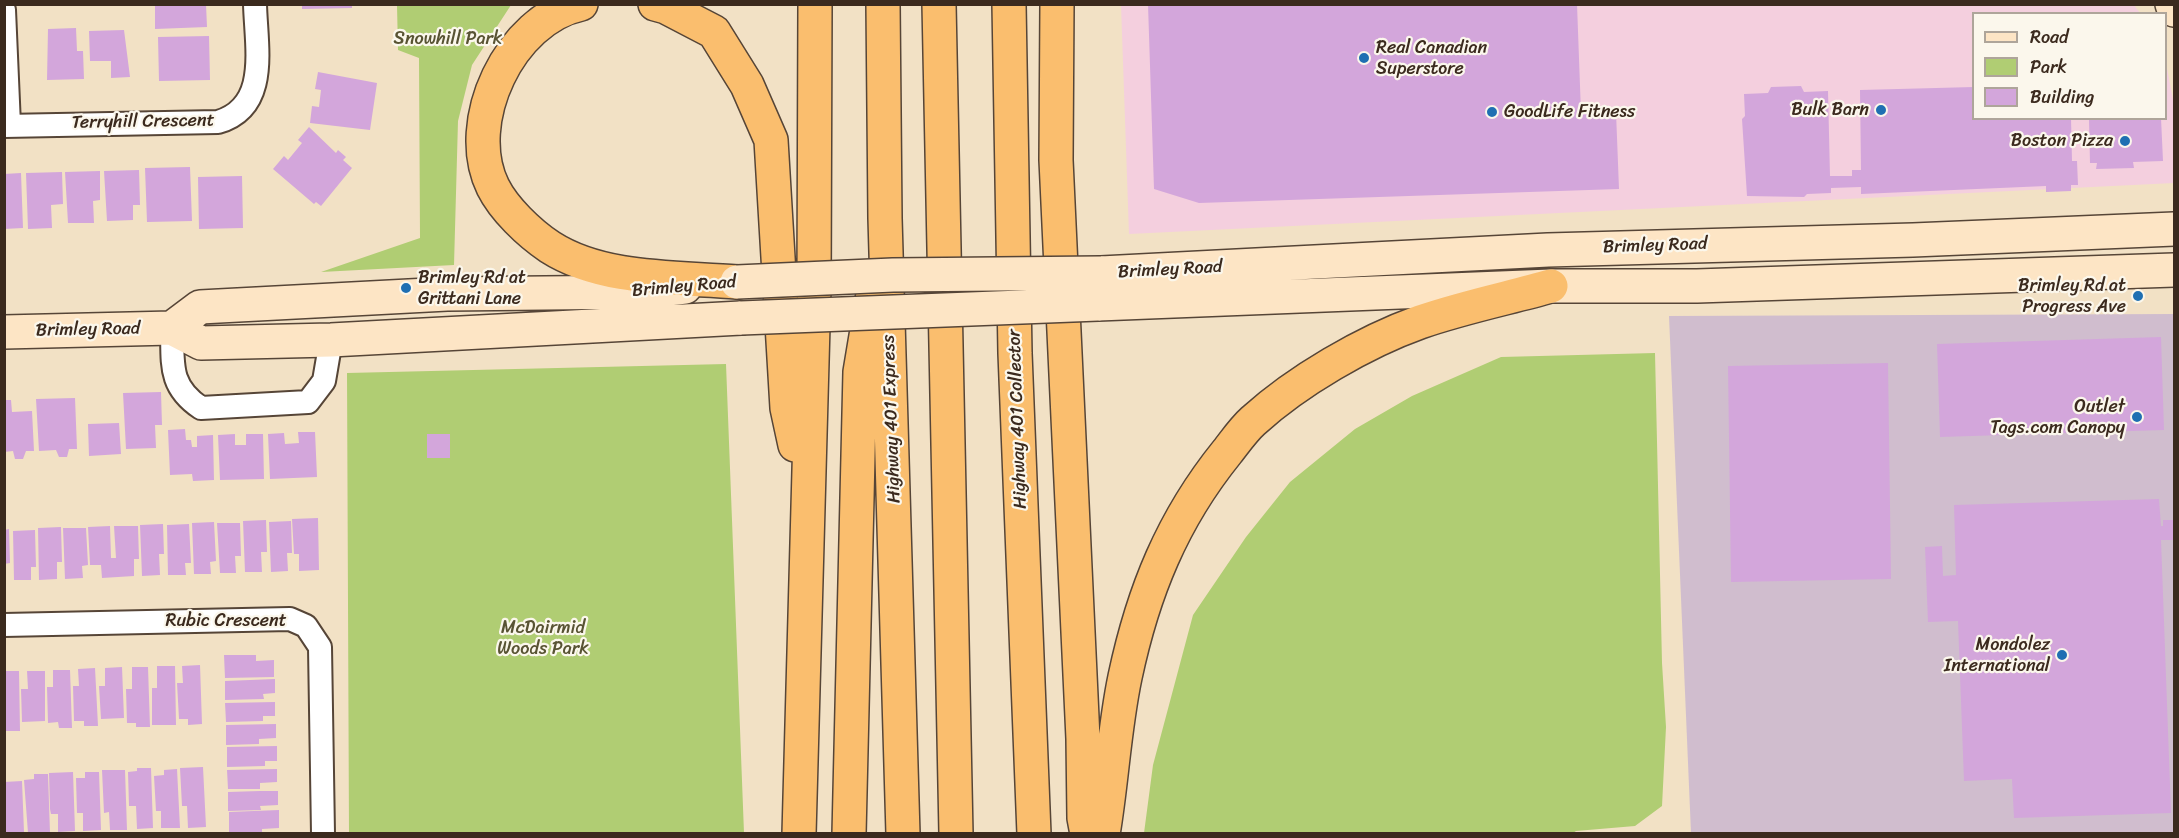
<!DOCTYPE html>
<style>
body{margin:0}
#map{position:relative;width:2179px;height:838px;overflow:hidden;background:#f2e1c5;font-family:Sriracha,sans-serif}
canvas{display:block}
.frame{position:absolute;inset:0;border:6px solid #3b2a1e;pointer-events:none}
.legend{position:absolute;left:1972px;top:12px;width:195px;height:108px;box-sizing:border-box;background:#fbf7ec;border:2px solid #aea59a;margin:0;padding:8px 10px;list-style:none;font-size:18px;color:#3b2a1e}
.legend li{display:flex;align-items:center;gap:12px;height:30px}
.legend b{width:30px;border:2px solid #aea59a}
</style>
<div id="map">
<canvas width="2179" height="838"></canvas>
<div class="frame"></div>
<ul class="legend">
<li><b style="height:8px;background:#fde5c5"></b>Road</li>
<li><b style="height:16px;background:#b0cd73"></b>Park</li>
<li><b style="height:16px;background:#d3a6db"></b>Building</li>
</ul>
</div>
<script>
const ctx = document.querySelector('canvas').getContext('2d');
ctx.lineJoin = 'round';
function fillPath(path, color) {
  ctx.fillStyle = color;
  ctx.fill(path, 'evenodd');
}
function strokePath(path, color, width, dash) {
  ctx.strokeStyle = color;
  ctx.lineWidth = width;
  ctx.lineCap = dash ? 'butt' : 'round';
  ctx.setLineDash(dash || []);
  ctx.stroke(path);
}
function drawText(font, color, halo, rows, align = 'center') {
  ctx.font = font + ' Sriracha,sans-serif';
  ctx.lineWidth = 4.5;
  ctx.setLineDash([]);
  ctx.textBaseline = 'middle';
  ctx.strokeStyle = halo;
  ctx.fillStyle = color;
  for (const [text, x, y, turn = 0] of rows) {
    ctx.save();
    ctx.translate(x, y);
    ctx.rotate((+turn || 0) * Math.PI / 180);
    ctx.textAlign = isNaN(turn) ? turn : align;
    if (halo) ctx.strokeText(text, 0, 0);
    ctx.fillText(text, 0, 0);
    ctx.restore();
  }
}
fillPath(new Path2D(`
 M 1121,5 L 2134,5 L 2140,13 L 1974,14 L 1974,118 L 2166,118 L 2166,63 L 2174,105 L 2174,183 L 1129,234 Z`), '#f4cfde');
fillPath(new Path2D(`
 M 2174,314 L 2174,833 L 1691,833 L 1669,316 Z`), '#d0bdce');
fillPath(new Path2D(`
 M 397,5 L 511,5 L 472,65 L 458,121 L 454,265 L 321,272 L 420,238 L 419,58 L 398,50 Z
 M 1655,353 L 1662,663 L 1666,727 L 1662,806 L 1635,826 L 1576,831 L 1573,833 L 1144,833 L 1153,765 L 1193,615 L 1246,537 L 1290,482 L 1355,429 L 1412,396 L 1501,357 Z
 M 726,364 L 744,833 L 349,833 L 347,373 Z`), '#b0cd73');
fillPath(new Path2D(`
 M 155,4 L 206,4 L 207,27 L 155,29 Z
 M 302,4 L 352,4 L 352,8 L 302,9 Z
 M 1148,4 L 1577,4 L 1581,113 L 1616,112 L 1619,189 L 1199,203 L 1154,189 Z
 M 76,28 L 77,51 L 83,51 L 84,79 L 47,80 L 48,29 Z
 M 124,30 L 130,77 L 111,78 L 111,61 L 90,61 L 89,31 Z
 M 209,36 L 210,80 L 159,81 L 158,37 Z
 M 318,72 L 377,83 L 370,130 L 310,123 L 312,106 L 319,107 L 321,90 L 315,89 Z
 M 1801,86 L 1804,92 L 1828,91 L 1830,176 L 1852,176 L 1852,170 L 1861,170 L 1860,90 L 1974,87 L 1974,118 L 2071,118 L 2072,161 L 2077,161 L 2078,185 L 2071,185 L 2071,191 L 2046,192 L 2046,186 L 1861,194 L 1861,187 L 1831,188 L 1831,193 L 1807,194 L 1804,197 L 1747,196 L 1742,119 L 1745,116 L 1744,94 L 1768,93 L 1771,87 Z
 M 2089,118 L 2161,118 L 2163,161 L 2133,162 L 2134,168 L 2096,169 L 2097,163 L 2090,163 Z
 M 309,127 L 336,153 L 338,150 L 346,157 L 343,160 L 352,168 L 321,206 L 316,202 L 314,204 L 273,169 L 284,156 L 288,160 L 302,143 L 298,140 Z
 M 190,167 L 192,221 L 147,222 L 145,168 Z
 M 139,170 L 140,205 L 133,205 L 133,220 L 107,221 L 104,171 Z
 M 100,171 L 100,200 L 93,201 L 94,223 L 68,223 L 65,172 Z
 M 62,172 L 63,204 L 51,205 L 52,228 L 28,229 L 26,173 Z
 M 21,173 L 23,228 L 4,229 L 4,174 Z
 M 242,176 L 243,228 L 199,229 L 198,177 Z
 M 2161,337 L 2164,430 L 1940,437 L 1937,344 Z
 M 1888,363 L 1891,579 L 1731,582 L 1728,366 Z
 M 161,392 L 162,425 L 155,425 L 156,448 L 126,449 L 123,393 Z
 M 75,398 L 77,449 L 69,449 L 67,457 L 59,457 L 56,450 L 39,451 L 36,399 Z
 M 4,400 L 11,400 L 12,412 L 32,411 L 34,451 L 26,451 L 23,459 L 15,459 L 13,451 L 4,452 Z
 M 119,423 L 121,454 L 89,456 L 88,424 Z
 M 185,429 L 186,440 L 191,440 L 192,447 L 197,447 L 197,436 L 213,435 L 214,480 L 193,481 L 192,474 L 170,475 L 168,430 Z
 M 298,432 L 315,432 L 317,477 L 270,479 L 268,434 L 284,433 L 285,444 L 299,443 Z
 M 235,434 L 235,445 L 246,445 L 246,434 L 263,434 L 264,479 L 220,480 L 218,435 Z
 M 427,434 L 450,434 L 450,458 L 427,458 Z
 M 2159,499 L 2161,526 L 2163,526 L 2163,520 L 2174,520 L 2174,540 L 2161,540 L 2171,813 L 2014,818 L 2012,779 L 1964,781 L 1958,621 L 1928,622 L 1925,547 L 1942,546 L 1943,576 L 1956,575 L 1954,505 Z
 M 318,518 L 319,570 L 299,571 L 299,554 L 294,554 L 292,519 Z
 M 266,520 L 267,552 L 261,552 L 262,572 L 245,572 L 243,521 Z
 M 291,521 L 292,553 L 287,553 L 288,571 L 271,572 L 269,522 Z
 M 214,522 L 216,561 L 210,562 L 211,574 L 194,574 L 192,523 Z
 M 217,523 L 240,523 L 241,556 L 235,556 L 236,573 L 220,573 Z
 M 163,524 L 164,554 L 159,554 L 160,575 L 142,576 L 140,525 Z
 M 189,524 L 191,563 L 185,563 L 186,575 L 168,575 L 167,525 Z
 M 110,526 L 111,558 L 116,558 L 114,526 L 138,526 L 139,559 L 134,559 L 134,576 L 102,578 L 101,565 L 90,565 L 88,527 Z
 M 61,527 L 62,562 L 57,562 L 57,579 L 39,580 L 38,528 Z
 M 63,528 L 86,528 L 88,565 L 82,566 L 83,578 L 65,579 Z
 M 9,529 L 10,563 L 4,564 L 4,530 Z
 M 35,530 L 36,567 L 31,567 L 31,580 L 14,580 L 13,531 Z
 M 224,655 L 256,655 L 256,661 L 274,660 L 274,677 L 225,678 Z
 M 200,665 L 202,724 L 188,725 L 188,719 L 179,719 L 177,683 L 183,683 L 182,666 Z
 M 157,666 L 175,666 L 176,725 L 152,725 L 152,688 L 157,688 Z
 M 122,667 L 124,718 L 101,719 L 99,686 L 105,686 L 105,668 Z
 M 132,667 L 148,667 L 150,727 L 136,727 L 136,723 L 127,723 L 126,689 L 132,689 Z
 M 95,668 L 98,726 L 84,726 L 84,721 L 74,721 L 73,686 L 79,686 L 78,669 Z
 M 53,670 L 70,670 L 72,728 L 59,728 L 58,722 L 48,723 L 47,687 L 53,687 Z
 M 4,671 L 19,671 L 20,731 L 4,731 Z
 M 27,671 L 45,671 L 45,721 L 22,722 L 21,689 L 28,689 Z
 M 275,679 L 275,693 L 263,694 L 264,699 L 225,700 L 225,681 Z
 M 275,702 L 275,716 L 263,716 L 263,721 L 226,722 L 225,703 Z
 M 276,724 L 276,738 L 259,739 L 259,744 L 226,745 L 226,725 Z
 M 277,746 L 277,761 L 265,761 L 265,766 L 227,767 L 227,747 Z
 M 203,767 L 206,827 L 188,828 L 187,806 L 182,806 L 180,768 Z
 M 137,768 L 151,768 L 153,828 L 137,829 L 136,806 L 129,806 L 128,772 L 137,771 Z
 M 177,769 L 180,828 L 161,828 L 161,811 L 156,811 L 154,776 L 164,775 L 164,770 Z
 M 277,769 L 277,782 L 260,783 L 260,789 L 228,789 L 227,770 Z
 M 102,770 L 125,770 L 127,830 L 110,830 L 109,812 L 104,813 Z
 M 73,772 L 75,831 L 58,832 L 58,814 L 51,814 L 50,809 L 49,773 Z
 M 85,772 L 99,772 L 101,830 L 83,831 L 83,813 L 77,813 L 76,778 L 85,778 Z
 M 34,774 L 48,774 L 50,833 L 28,833 L 24,780 L 34,779 Z
 M 22,781 L 24,832 L 6,833 L 4,782 Z
 M 260,791 L 278,791 L 278,805 L 260,806 L 261,810 L 228,811 L 228,792 Z
 M 279,810 L 279,828 L 262,829 L 262,834 L 229,834 L 229,812 Z`), '#d3a6db');
const minor = new Path2D(`
 M 4,10 L 9,125
 M 4,126 L 218,122 C 270,107 256,47 255,4
 M 172,328 C 173,363 168,386 201,408 L 308,402 L 324,381 L 331,340
 M 4,625 L 290,619 L 306,626 L 320,647 L 323,834`);
const secondary = new Path2D(`
 M 2172,4 L 2174,10
 M 1101,273 L 1548,250 L 1913,240 L 2174,229
 M 1098,304 L 1551,286 L 1697,286 L 2174,270
 M 172,328 L 200,307 L 447,294 L 642,292 L 685,287
 M 4,332 L 172,328 L 201,343 L 331,340 L 741,318`);
const motorway = new Path2D(`
 M 581,4 C 510,19 461,122 493,187 C 504,209 529,233 550,247 C 603,281 677,277 737,282
 M 655,4 L 666,7 L 714,32 L 747,85 L 771,140 L 787,408 L 795,445
 M 883,4 L 885,218 L 903,834
 M 939,4 L 956,834
 M 1009,4 L 1015,353 L 1034,834
 M 1057,4 L 1056,160 L 1083,739 L 1084,818 L 1087,834
 M 799,834 L 814,289 L 815,4
 M 849,834 L 860,372 L 873,294
 M 1103,834 C 1112,781 1114,729 1125,677 C 1143,592 1172,520 1227,452 C 1235,442 1243,430 1253,421 C 1297,381 1364,342 1420,322 C 1463,307 1508,298 1551,286`);
strokePath(minor, '#564537', 26);
strokePath(secondary, '#564537', 36);
strokePath(motorway, '#564537', 36);
strokePath(minor, '#fff', 22);
strokePath(secondary, '#fde5c5', 33);
strokePath(motorway, '#fabe6e', 33);
const secondaryBridge = new Path2D(`
 M 737,282 L 893,275 L 1101,273
 M 741,318 L 1098,304`);
strokePath(secondaryBridge, '#564537', 36, []);
strokePath(secondaryBridge, '#fde5c5', 33);
for (const [x, y, r, color] of [
 [1364,58,6,"#1f6fb2"],
 [1881,110,6,"#1f6fb2"],
 [1492,112,6,"#1f6fb2"],
 [2125,141,6,"#1f6fb2"],
 [406,288,6,"#1f6fb2"],
 [2138,296,6,"#1f6fb2"],
 [2137,417,6,"#1f6fb2"],
 [2062,655,6,"#1f6fb2"]
]) {
  const dot = new Path2D();
  dot.arc(x, y, r, 0, 2 * Math.PI);
  ctx.fillStyle = color;
  ctx.fill(dot);
  strokePath(dot, '#fbf7ec', 2);
}
drawText('18px', '#585333', '#fbf7ec', [
 ["Snowhill Park",448,39],
 ["McDairmid",543,628],
 ["Woods Park",543,649]
]);
drawText('18px', '#3b2a1e', '#fbf7ec', [
 ["Real Canadian",1376,48,"left"],
 ["Superstore",1376,69,"left"],
 ["Bulk Barn",1869,110],
 ["GoodLife Fitness",1504,112,"left"],
 ["Boston Pizza",2113,141],
 ["Brimley Rd at",418,278,"left"],
 ["Grittani Lane",418,299,"left"],
 ["Brimley Rd at",2126,286],
 ["Progress Ave",2126,307],
 ["Outlet",2125,407],
 ["Tags.com Canopy",2125,428],
 ["Mondolez",2050,645],
 ["International",2050,666]
], 'right');
drawText('18px', '#3b2a1e', '#fbf7ec', [
 ["Terryhill Crescent",143,122,-1],
 ["Brimley Road",1655,246,-2],
 ["Brimley Road",1170,270,-3],
 ["Brimley Road",684,287,-5],
 ["Brimley Road",88,330,-1],
 ["Highway 401 Express",892,419,-92],
 ["Highway 401 Collector",1018,419,-92],
 ["Rubic Crescent",226,621]
]);
</script>
